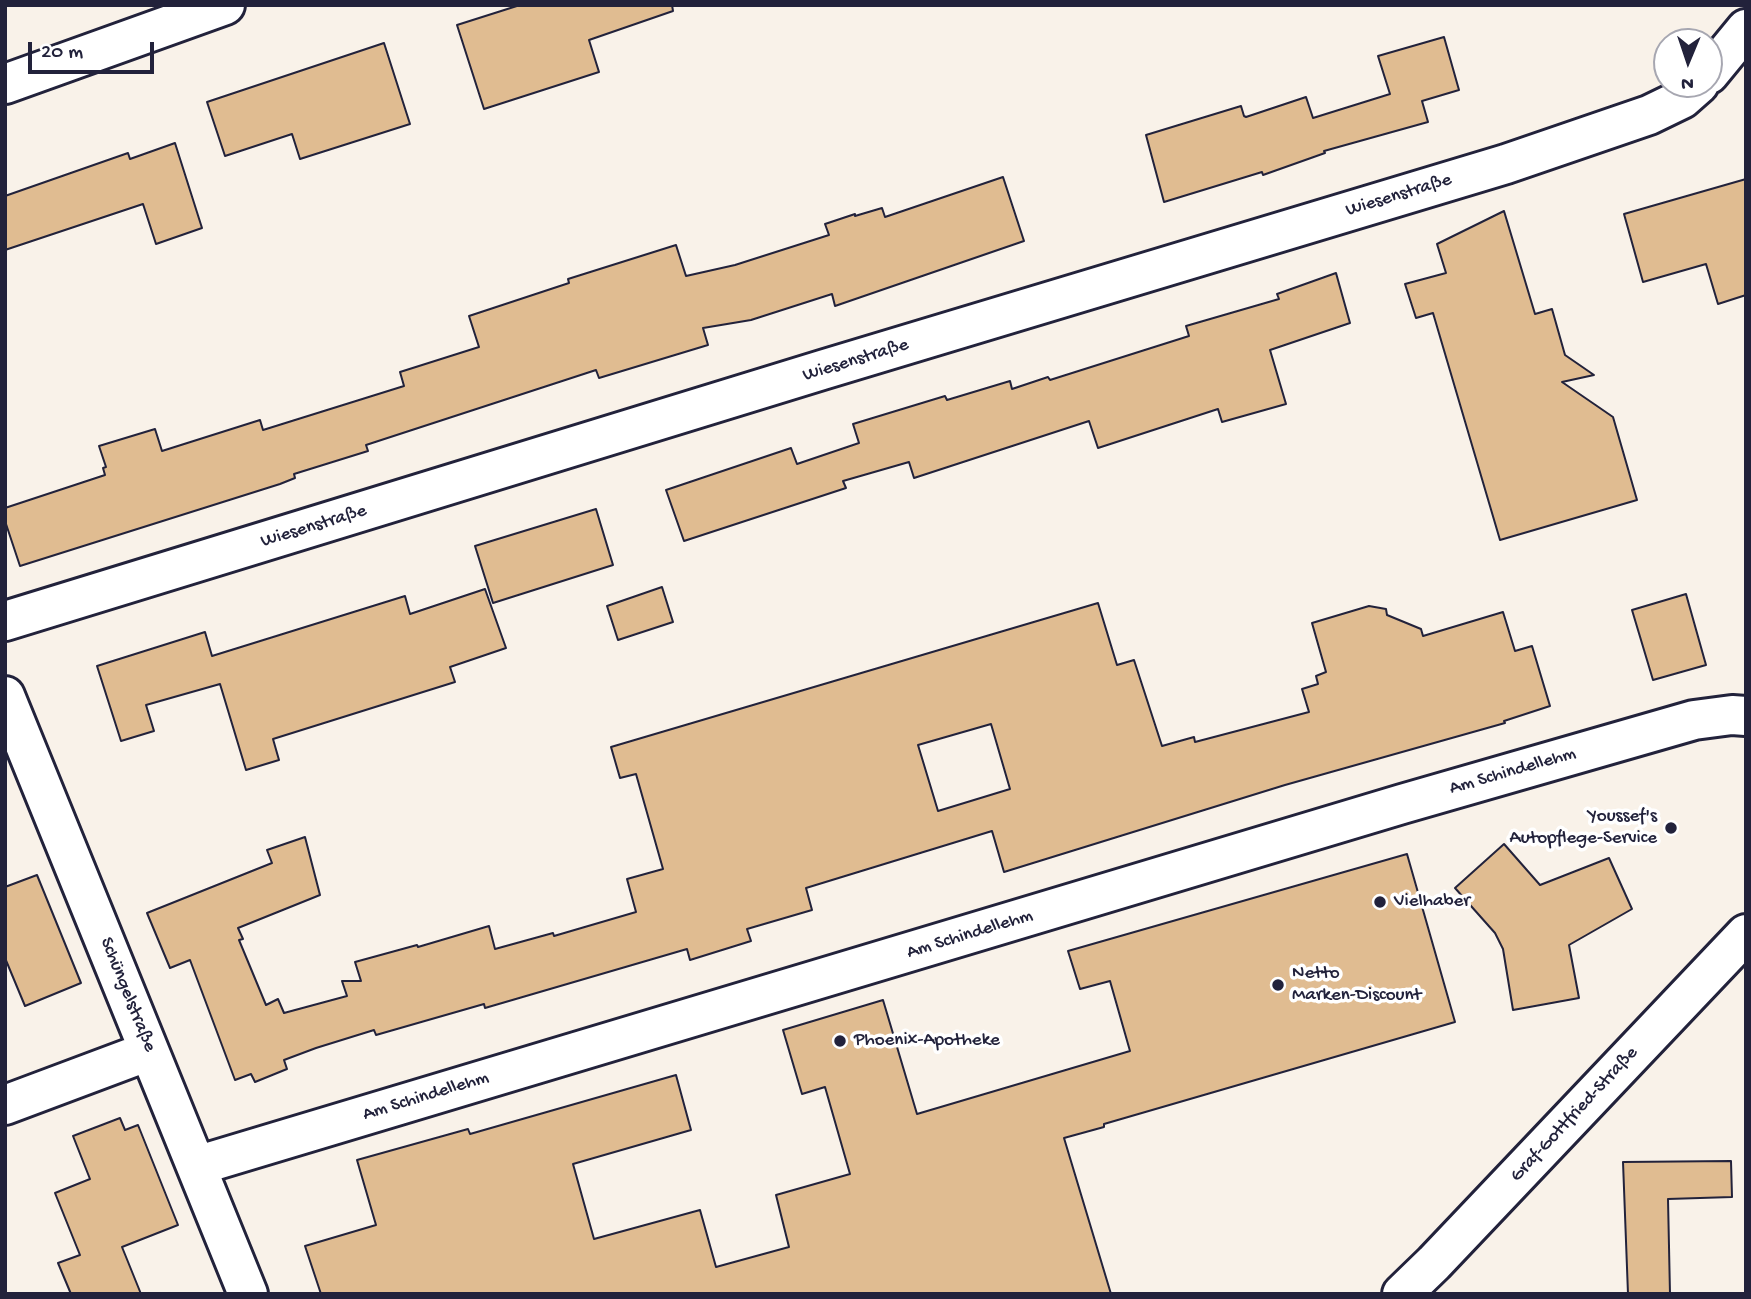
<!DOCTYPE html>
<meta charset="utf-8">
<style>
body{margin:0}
#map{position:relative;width:1751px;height:1299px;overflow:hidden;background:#f9f2e9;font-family:"Gochi Hand",sans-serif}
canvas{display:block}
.frame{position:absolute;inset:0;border:7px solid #22223b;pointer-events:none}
.north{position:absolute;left:1653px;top:28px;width:70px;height:70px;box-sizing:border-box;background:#fff;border:2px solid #a7a7b1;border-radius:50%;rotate:182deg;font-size:19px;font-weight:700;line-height:28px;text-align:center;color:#22223b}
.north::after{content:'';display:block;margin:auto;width:24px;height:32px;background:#22223b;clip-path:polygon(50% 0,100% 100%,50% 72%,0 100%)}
.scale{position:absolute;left:28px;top:42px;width:126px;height:32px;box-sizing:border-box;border:4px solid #22223b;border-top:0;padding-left:9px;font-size:21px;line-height:24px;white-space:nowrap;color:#22223b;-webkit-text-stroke:5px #fff;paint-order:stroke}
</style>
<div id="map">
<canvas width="1751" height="1299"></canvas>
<div class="frame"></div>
<div class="north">N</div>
<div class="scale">20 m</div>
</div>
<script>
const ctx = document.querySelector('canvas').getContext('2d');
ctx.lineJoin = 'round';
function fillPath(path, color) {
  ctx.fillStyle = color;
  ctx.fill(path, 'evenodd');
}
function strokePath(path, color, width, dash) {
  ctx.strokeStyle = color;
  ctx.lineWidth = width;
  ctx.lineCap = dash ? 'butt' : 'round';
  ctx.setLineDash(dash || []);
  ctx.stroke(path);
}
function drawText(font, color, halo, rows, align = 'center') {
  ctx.font = font + ' "Gochi Hand",sans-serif';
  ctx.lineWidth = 7;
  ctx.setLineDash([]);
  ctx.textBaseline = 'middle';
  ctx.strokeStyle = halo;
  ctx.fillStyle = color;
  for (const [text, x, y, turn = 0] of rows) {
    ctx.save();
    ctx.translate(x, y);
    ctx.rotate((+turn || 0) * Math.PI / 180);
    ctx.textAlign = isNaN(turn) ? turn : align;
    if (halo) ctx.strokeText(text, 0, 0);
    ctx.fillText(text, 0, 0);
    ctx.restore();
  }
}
const building = new Path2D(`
 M 520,5 L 672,5 L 673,11 L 589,40 L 599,72 L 484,109 L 457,25 Z
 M 1444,37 L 1459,90 L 1422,101 L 1428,122 L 1324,151 L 1325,153 L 1263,175 L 1262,172 L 1164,202 L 1146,135 L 1241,106 L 1244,116 L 1246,117 L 1306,97 L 1313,118 L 1390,94 L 1378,56 Z
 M 384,43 L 410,124 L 300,159 L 292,134 L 225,156 L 207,102 Z
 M 175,143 L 202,228 L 156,244 L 143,204 L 5,250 L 5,196 L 128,153 L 130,159 Z
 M 1003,177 L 1024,241 L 835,306 L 832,294 L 751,320 L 703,328 L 708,345 L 599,378 L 596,370 L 366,445 L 368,451 L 294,474 L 295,478 L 280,484 L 20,566 L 5,521 L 5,508 L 105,475 L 103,468 L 106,467 L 99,446 L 155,429 L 162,451 L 260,420 L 263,430 L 404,386 L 400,372 L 479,347 L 469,316 L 569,283 L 568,279 L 676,245 L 686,276 L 735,265 L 829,235 L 825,224 L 855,214 L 855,216 L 882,208 L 885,217 Z
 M 1746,179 L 1746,295 L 1718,304 L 1706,264 L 1643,282 L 1624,214 Z
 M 1504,211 L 1535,314 L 1552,309 L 1565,355 L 1594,375 L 1562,382 L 1613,417 L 1637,500 L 1500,540 L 1433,313 L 1416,318 L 1405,284 L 1446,273 L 1437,244 Z
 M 1336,273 L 1350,323 L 1270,350 L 1286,404 L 1222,422 L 1218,409 L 1098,448 L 1089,421 L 914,478 L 909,462 L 843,481 L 846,488 L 684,541 L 666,490 L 791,448 L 797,464 L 859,443 L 853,424 L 945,396 L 947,400 L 1010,381 L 1012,389 L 1048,377 L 1050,380 L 1189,336 L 1186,326 L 1279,299 L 1277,294 Z
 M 596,509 L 613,565 L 493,603 L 475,546 Z
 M 662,587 L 673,622 L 618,640 L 607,606 Z
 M 485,589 L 506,648 L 450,667 L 455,682 L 273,739 L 279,760 L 246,770 L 220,684 L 146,705 L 154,731 L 121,741 L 97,666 L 205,632 L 212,656 L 405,596 L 410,614 Z
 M 1686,594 L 1706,665 L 1653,680 L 1632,610 Z
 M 1098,603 L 1117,665 L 1134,660 L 1162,746 L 1194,737 L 1195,742 L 1309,712 L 1302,689 L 1318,684 L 1316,676 L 1326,672 L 1312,623 L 1369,606 L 1386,609 L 1387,615 L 1421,629 L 1423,636 L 1503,612 L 1515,651 L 1532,646 L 1550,706 L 1504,721 L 1505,723 L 1285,785 L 1004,872 L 992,831 L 806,888 L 812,910 L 747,929 L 751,941 L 690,960 L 687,949 L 485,1008 L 484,1004 L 376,1035 L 374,1030 L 316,1048 L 284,1060 L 287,1069 L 255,1082 L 251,1074 L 235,1080 L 190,960 L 170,968 L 147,913 L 272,863 L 267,850 L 305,837 L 320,895 L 238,928 L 243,939 L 239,940 L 266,1005 L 278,999 L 284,1013 L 347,996 L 342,981 L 361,981 L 355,962 L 417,945 L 418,947 L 489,926 L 495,949 L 553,933 L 554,936 L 636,912 L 627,879 L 663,869 L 636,774 L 620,778 L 611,747 ZM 991,724 L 1010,789 L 938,811 L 918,745 Z
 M 1504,844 L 1540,885 L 1609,858 L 1632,909 L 1569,945 L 1579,998 L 1513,1010 L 1503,949 L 1495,933 L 1455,888 Z
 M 1407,854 L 1455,1022 L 1104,1124 L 1104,1127 L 1064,1138 L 1111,1294 L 321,1294 L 305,1246 L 376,1225 L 357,1160 L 468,1129 L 470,1134 L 676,1075 L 691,1130 L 573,1164 L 594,1239 L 700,1210 L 716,1267 L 789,1247 L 776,1195 L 850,1174 L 825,1087 L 802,1094 L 783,1030 L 883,1000 L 917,1114 L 1130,1051 L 1110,981 L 1080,989 L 1068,951 Z
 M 37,875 L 81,983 L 25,1006 L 5,958 L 5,887 Z
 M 120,1118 L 125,1130 L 138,1125 L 178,1225 L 122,1247 L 141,1294 L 71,1294 L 58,1263 L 80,1255 L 55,1193 L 90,1179 L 73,1136 Z
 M 1731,1161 L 1732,1197 L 1668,1199 L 1670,1294 L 1628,1294 L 1623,1162 Z`);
fillPath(building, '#e0bc91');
strokePath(building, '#22223b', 2);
const street = new Path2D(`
 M 1709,74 L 1746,29
 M 5,84 L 225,5
 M 5,621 L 822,370 L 1506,164 L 1649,115 L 1682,99 L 1699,84
 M 5,696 L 248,1294
 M 5,1105 L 149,1051
 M 196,1166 L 1402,804 L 1694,720 L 1732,715 L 1746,716`);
const secondary = new Path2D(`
 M 1402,1294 L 1434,1263 L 1746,934`);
strokePath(street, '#22223b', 44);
strokePath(secondary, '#22223b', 44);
strokePath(street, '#fff', 38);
strokePath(secondary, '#fff', 38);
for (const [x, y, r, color] of [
 [1671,828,7,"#22223b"],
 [1380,902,7,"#22223b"],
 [1278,985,7,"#22223b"],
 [840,1041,7,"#22223b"]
]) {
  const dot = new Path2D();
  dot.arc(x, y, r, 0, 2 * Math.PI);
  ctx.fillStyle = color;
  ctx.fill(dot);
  strokePath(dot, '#fff', 2.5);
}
drawText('19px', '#22223b', '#fff', [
 ["Wiesenstraße",1399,196,-17],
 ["Wiesenstraße",856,361,-17],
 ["Wiesenstraße",314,527,-17],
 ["Am Schindellehm",1513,772,-16],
 ["Am Schindellehm",970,935,-17],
 ["Schüngelstraße",127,995,68],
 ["Am Schindellehm",426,1097,-17],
 ["Graf-Gottfried-Straße",1575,1115,-47]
]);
drawText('19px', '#22223b', '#fff', [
 ["Youssef's",1657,817,"right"],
 ["Autopflege-Service",1657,839,"right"],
 ["Vielhaber",1394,902],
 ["Netto",1292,974],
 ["Marken-Discount",1292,996],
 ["Phoenix-Apotheke",854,1041]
], 'left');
</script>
